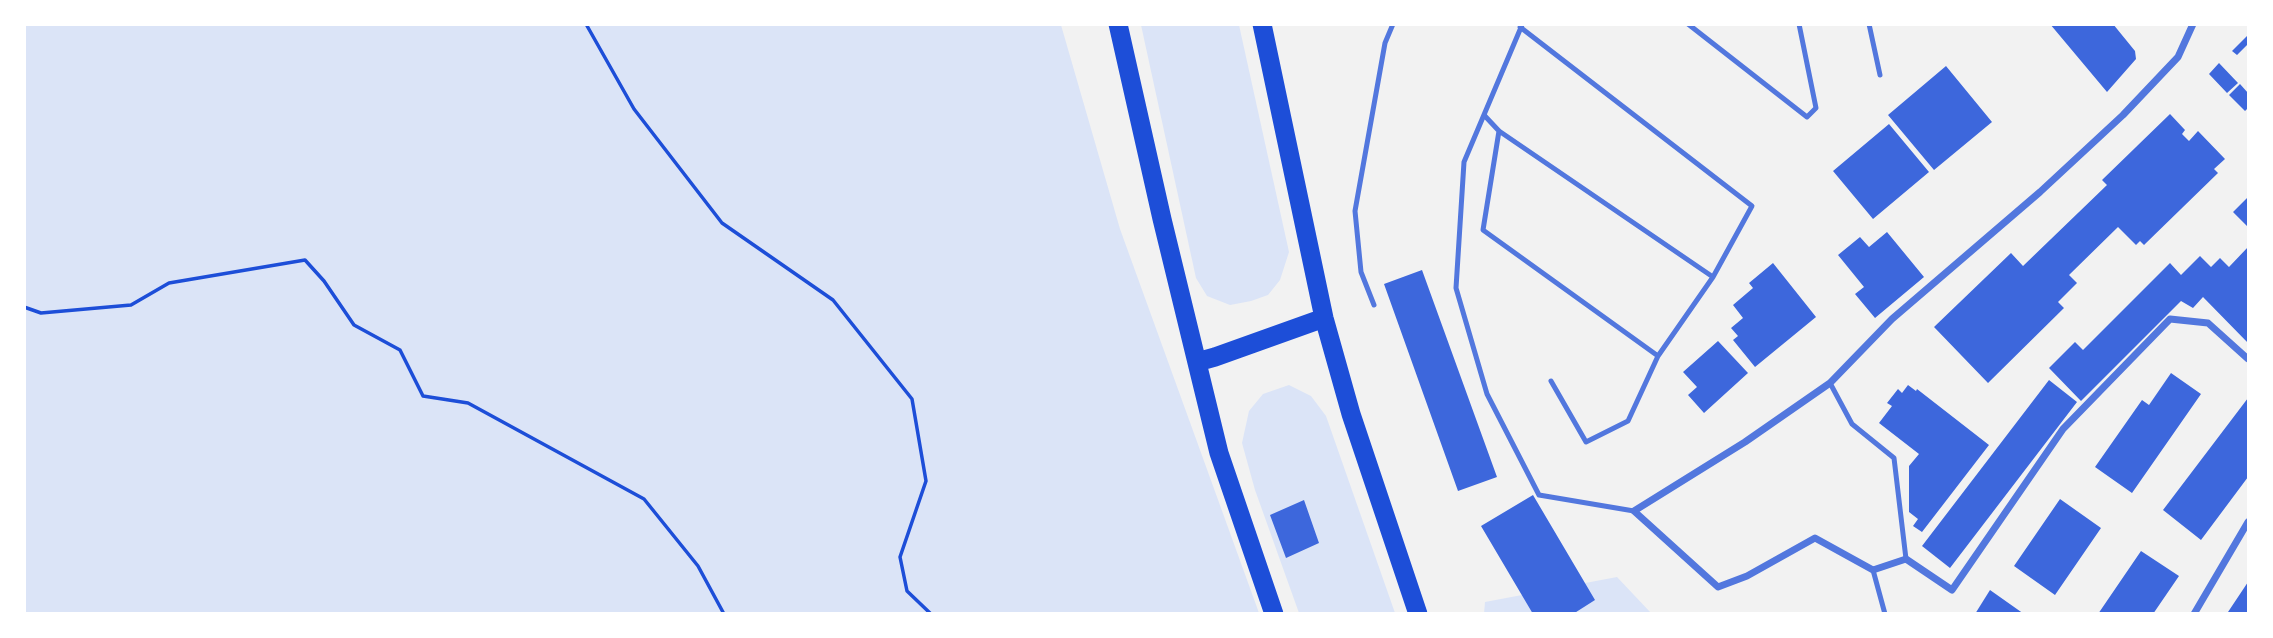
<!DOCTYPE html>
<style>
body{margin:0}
#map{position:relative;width:2273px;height:638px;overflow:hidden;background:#f2f2f2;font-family:Montserrat,sans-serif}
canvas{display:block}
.frame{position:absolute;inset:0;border:26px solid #fff;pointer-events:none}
</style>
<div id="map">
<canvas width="2273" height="638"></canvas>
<div class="frame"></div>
</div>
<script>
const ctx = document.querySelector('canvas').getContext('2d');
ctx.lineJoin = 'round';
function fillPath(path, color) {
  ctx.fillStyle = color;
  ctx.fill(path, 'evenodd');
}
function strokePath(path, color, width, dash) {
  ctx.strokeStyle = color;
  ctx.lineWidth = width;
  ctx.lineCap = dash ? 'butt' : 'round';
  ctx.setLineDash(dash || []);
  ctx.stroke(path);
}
fillPath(new Path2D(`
 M 24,25 L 1061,25 L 1120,229 L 1259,613 L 25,613 Z
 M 1141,25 L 1239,25 L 1289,252 L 1280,280 L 1268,295 L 1251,301 L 1230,305 L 1207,296 L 1196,278 Z
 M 1289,385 L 1311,396 L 1326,416 L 1395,613 L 1299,613 L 1255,490 L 1242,443 L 1249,411 L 1263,394 Z
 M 1617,577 L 1651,613 L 1484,614 L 1485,602 Z`), '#dbe4f7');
fillPath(new Path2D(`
 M 2050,24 L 2113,24 L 2135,51 L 2136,59 L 2107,92 Z
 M 2248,35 L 2248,44 L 2237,55 L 2232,51 Z
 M 2219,63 L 2238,83 L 2227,93 L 2209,74 Z
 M 1946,66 L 1992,122 L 1934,170 L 1888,115 Z
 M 2240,84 L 2248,93 L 2248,108 L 2245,111 L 2229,95 Z
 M 2170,114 L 2185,130 L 2182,134 L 2189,141 L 2198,131 L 2225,159 L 2214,169 L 2218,173 L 2144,245 L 2140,241 L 2136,245 L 2118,227 L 2069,275 L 2077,283 L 2058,302 L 2064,308 L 1988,383 L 1934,327 L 2011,253 L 2023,266 L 2107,185 L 2102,180 Z
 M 1889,124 L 1929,172 L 1873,219 L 1833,171 Z
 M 2248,197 L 2248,227 L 2233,212 Z
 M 1887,232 L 1924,277 L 1875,318 L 1855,294 L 1864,287 L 1838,255 L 1860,237 L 1869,247 Z
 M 2248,247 L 2248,343 L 2203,297 L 2193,308 L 2181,301 L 2081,401 L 2049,368 L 2075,342 L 2083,350 L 2170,263 L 2181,275 L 2200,256 L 2211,267 L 2220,258 L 2229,267 Z
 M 1773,263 L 1816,317 L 1755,367 L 1733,340 L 1738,336 L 1731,328 L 1743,318 L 1733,305 L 1753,288 L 1749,283 Z
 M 1422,270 L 1497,477 L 1458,491 L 1384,284 Z
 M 1718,341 L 1748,373 L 1704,413 L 1688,395 L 1697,387 L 1683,372 Z
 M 2171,373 L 2201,394 L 2132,493 L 2095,467 L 2142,400 L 2149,405 Z
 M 2049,380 L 2077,402 L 1950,568 L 1922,546 Z
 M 1908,385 L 1916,391 L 1917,389 L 1989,445 L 1922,532 L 1913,526 L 1918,519 L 1909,512 L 1909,466 L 1919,454 L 1879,423 L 1892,406 L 1887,403 L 1898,389 L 1902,393 Z
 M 2248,398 L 2248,477 L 2201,540 L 2163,510 Z
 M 1533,495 L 1595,600 L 1573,614 L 1533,614 L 1481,526 Z
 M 2060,499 L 2101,528 L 2055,595 L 2014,566 Z
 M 1304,500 L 1319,543 L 1286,558 L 1270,515 Z
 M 2141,551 L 2179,576 L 2153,614 L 2098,614 Z
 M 2248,582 L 2248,614 L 2229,614 L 2228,612 Z
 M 1990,590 L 2024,614 L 1975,614 Z`), '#3d67dc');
strokePath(new Path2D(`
 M 586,24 L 634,109 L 722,223 L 833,300 L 912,399 L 926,481 L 900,557 L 907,591 L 931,614
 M 24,307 L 41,313 L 131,305 L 169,283 L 305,260 L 324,281 L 354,325 L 400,350 L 423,396 L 468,403 L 644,499 L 698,566 L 724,614`), '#1d4ed8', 3.5);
strokePath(new Path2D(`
 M 1688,24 L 1807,117 L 1816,108 L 1799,24
 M 1869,24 L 1880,75
 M 1522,25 L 1464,162 L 1456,288 L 1487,394 L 1539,495 L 1634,511
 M 1520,27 L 1752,206 L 1713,277 L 1658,356 L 1628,421 L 1586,442 L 1551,381
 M 1484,115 L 1499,131 L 1713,277
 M 1499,131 L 1483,230 L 1658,356
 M 1374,305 L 1361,272 L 1355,211 L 1385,43 L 1393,24
 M 1830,383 L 1852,424 L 1894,458 L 1906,559
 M 1873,570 L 1885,614`), '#5277de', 5);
strokePath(new Path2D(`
 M 2193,24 L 2178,57 L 2123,115 L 2040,192 L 1892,319 L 1830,383 L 1745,442 L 1634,511 L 1718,587 L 1747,576 L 1815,538 L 1873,570 L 1906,559 L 1952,590 L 2063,429 L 2170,319 L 2208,323 L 2248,359
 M 2194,614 L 2248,522`), '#5277de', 7);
strokePath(new Path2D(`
 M 1118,24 L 1162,219 L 1219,453 L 1274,614
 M 1262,24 L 1324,318 L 1351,414 L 1418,614
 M 1197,362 L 1215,357 L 1324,318`), '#1d4ed8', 19);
</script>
